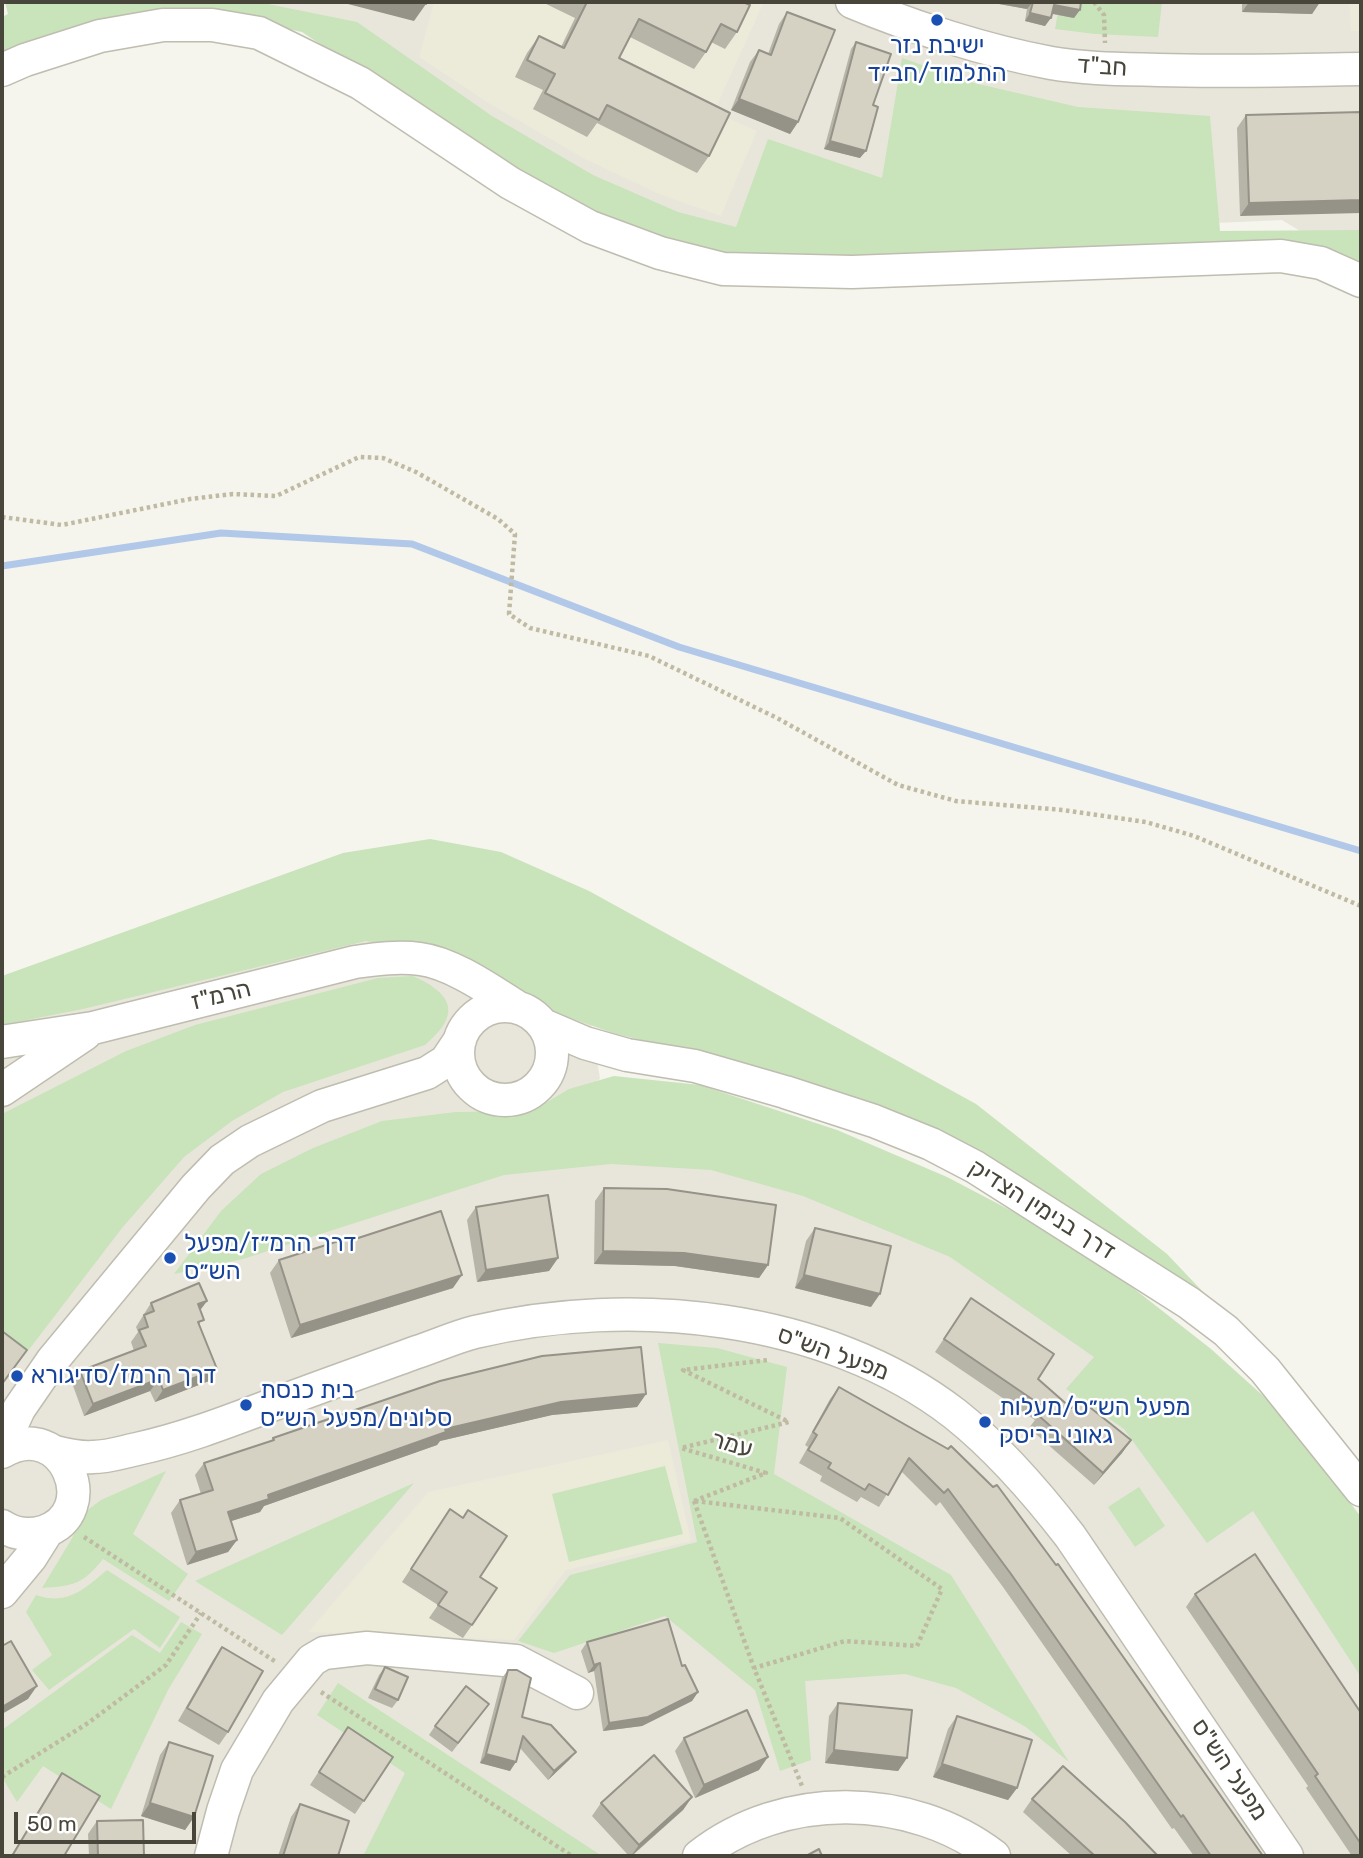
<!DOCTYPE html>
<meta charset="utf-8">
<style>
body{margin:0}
#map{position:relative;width:1363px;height:1858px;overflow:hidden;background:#f5f4ed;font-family:Rubik,sans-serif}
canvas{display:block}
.frame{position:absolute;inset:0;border:4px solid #48463b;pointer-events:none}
.scale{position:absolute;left:14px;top:1812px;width:182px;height:32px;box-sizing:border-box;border:4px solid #48463b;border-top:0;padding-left:9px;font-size:21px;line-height:24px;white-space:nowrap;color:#48463b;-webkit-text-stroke:5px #fff;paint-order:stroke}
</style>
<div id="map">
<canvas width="1363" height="1858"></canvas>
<div class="frame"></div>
<div class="scale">50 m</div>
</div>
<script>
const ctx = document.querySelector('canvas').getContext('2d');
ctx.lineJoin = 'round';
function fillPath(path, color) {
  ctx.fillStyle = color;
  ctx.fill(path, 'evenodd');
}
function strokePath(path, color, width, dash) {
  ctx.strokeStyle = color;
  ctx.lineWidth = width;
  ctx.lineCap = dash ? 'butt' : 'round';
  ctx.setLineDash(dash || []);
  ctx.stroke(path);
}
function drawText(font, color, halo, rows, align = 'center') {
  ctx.font = font + ' Rubik,Heebo,sans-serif';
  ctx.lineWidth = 5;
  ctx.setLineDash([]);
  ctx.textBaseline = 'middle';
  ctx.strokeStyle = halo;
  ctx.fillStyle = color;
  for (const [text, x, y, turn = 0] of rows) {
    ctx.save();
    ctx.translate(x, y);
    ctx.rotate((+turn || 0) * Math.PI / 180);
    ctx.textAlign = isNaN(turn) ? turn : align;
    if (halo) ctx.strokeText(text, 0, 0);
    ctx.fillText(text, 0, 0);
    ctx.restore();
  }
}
fillPath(new Path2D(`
 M 189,2 L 1361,2 L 1361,268 L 1282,220 L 879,238 L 704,234 L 577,177 L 316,27 Z
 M 445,922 L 587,996 L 600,1079 L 518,1131 L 757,1166 L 876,1201 L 1124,1358 L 1279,1529 L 1361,1651 L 1361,1856 L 2,1856 L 2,1017 Z`), '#e8e6db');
fillPath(new Path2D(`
 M 434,2 L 764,2 L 714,112 L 757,131 L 721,216 L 659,194 L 585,159 L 490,104 L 419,57 Z
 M 1349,2 L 1361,2 L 1361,31 L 1351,31 Z
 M 668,1440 L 691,1541 L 566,1570 L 514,1640 L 308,1632 L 428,1492 Z`), '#ecead9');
fillPath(new Path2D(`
 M 5,2 L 258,2 L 357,22 L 492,116 L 593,175 L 678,212 L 736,227 L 768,139 L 882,178 L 902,58 L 974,83 L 1078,107 L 1210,116 L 1220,231 L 1361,230 L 1361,275 L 1345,266 L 788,260 L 692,248 L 600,219 L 520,178 L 302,32 L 229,16 L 2,55 L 2,17 L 8,14 Z
 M 1060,2 L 1162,2 L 1158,37 L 1095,34 L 1055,29 Z
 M 430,839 L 501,852 L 589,891 L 976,1104 L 1167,1254 L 1204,1293 L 1007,1170 L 793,1079 L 613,1033 L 553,1012 L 490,975 L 432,951 L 366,941 L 83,1009 L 2,1025 L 2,976 L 343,853 Z
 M 413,976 C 453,994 462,1014 425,1045 L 283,1092 L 232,1121 L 184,1157 L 122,1228 L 24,1356 L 2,1338 L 2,1114 L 126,1051 L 195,1025 L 378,978 Z
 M 614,1076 L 700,1085 L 837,1130 L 947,1177 L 1029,1220 L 1128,1284 L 1211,1349 L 1280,1411 L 1361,1517 L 1361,1677 L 1253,1511 L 1207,1543 L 1124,1429 L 1066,1389 L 1094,1357 L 950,1257 L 803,1196 L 711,1170 L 611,1164 L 504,1175 L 243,1259 L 174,1274 L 221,1211 L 261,1174 L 313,1148 L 382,1121 L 456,1112 L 532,1111 L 569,1089 Z
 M 658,1343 L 717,1348 L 787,1367 L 774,1474 L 951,1575 L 1069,1762 L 1026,1727 L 956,1688 L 905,1674 L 805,1681 L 811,1760 L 780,1771 L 755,1690 L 665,1616 L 554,1653 L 518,1641 L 570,1575 L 697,1542 Z
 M 665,1466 L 683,1534 L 569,1562 L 552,1494 Z
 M 166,1471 L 133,1534 L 188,1574 L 169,1601 L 103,1559 C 83,1584 74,1586 42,1588 L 71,1540 L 85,1512 L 101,1500 Z
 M 414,1483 L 282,1635 L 195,1581 Z
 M 1139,1487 L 1165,1526 L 1135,1547 L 1108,1507 Z
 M 107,1570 L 180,1617 L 160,1648 L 134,1629 L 49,1690 L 32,1670 L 52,1655 L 26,1612 L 36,1595 C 68,1606 84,1589 107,1570 Z
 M 181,1622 L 202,1634 L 168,1690 L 111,1809 L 43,1766 L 17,1802 L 2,1777 L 2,1730 L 132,1635 L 160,1653 Z
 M 338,1683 L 602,1856 L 363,1856 L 405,1773 L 317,1715 Z`), '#c9e3bb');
strokePath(new Path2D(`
 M 2,566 L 221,533 L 412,544 L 679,647 L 1361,851`), '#b1c8e9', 7);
const minor = new Path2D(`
 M 852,2 C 912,27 986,51 1051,63 C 1086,69 1122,69 1158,70 C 1226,72 1293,70 1361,69
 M 2,70 L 25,60 L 100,36 L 163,25 L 212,25 L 259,33 L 360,83 L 510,183 L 590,227 L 660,253 L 723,269 L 852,272 L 1281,256 L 1321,263 L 1361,281
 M458 1053a47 47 0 1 1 94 0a47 47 0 1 1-94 0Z
 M 543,1025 L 585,1043 L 627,1055 L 695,1066 L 785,1092 L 874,1121 L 931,1144 L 975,1167 L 1189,1303 L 1226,1331 L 1265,1370 L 1361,1490
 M 2,1042 L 93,1028 L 355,962 C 377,959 399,956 420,959 C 452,963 490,990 517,1007
 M 2,1090 L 85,1034
 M 2,1446 L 19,1409 L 52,1361 L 196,1187 L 222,1160 L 250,1141 L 322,1106 L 427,1073 L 446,1061 L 460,1040
 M 2,1452 C 64,1415 104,1513 43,1532 C 29,1536 14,1534 2,1526
 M 55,1452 C 67,1455 80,1458 93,1457 C 108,1457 123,1452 137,1449 C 192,1437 244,1415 296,1396 C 336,1381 376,1367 417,1352 C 436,1346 455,1337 475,1332 C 630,1295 826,1314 955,1414 C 999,1449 1036,1492 1070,1536 L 1287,1856
 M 2,1592 L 31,1557 L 48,1530
 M 211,1856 L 223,1811 L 237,1770 L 278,1701 L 312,1660 L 324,1653 L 367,1648 L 516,1661 L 577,1693
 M 699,1856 C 783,1790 910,1792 994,1856`);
strokePath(minor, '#bfbdb0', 35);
strokePath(new Path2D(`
 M 1094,2 L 1104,15 L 1105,43
 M 2,517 L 62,525 L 190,499 L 233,494 L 276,496 L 359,457 L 383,458 L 416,472 L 498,519 L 515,534 L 509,614 L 530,628 L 649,656 L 777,718 L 898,785 L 956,801 L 1063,810 L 1146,822 L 1194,836 L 1361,906
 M 694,1501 L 766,1473 L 681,1448 L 789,1422 L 683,1370 L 768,1360
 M 694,1501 L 754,1668 L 802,1786
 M 695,1501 L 840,1518 L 942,1589 L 917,1646 L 845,1641 L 754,1668
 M 84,1537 L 276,1662
 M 321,1692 L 572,1856
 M 2,1777 L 88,1723 L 166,1665 L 201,1613`), '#bfbba3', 4.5, [3.5, 3.5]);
strokePath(minor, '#fff', 32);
fillPath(new Path2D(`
 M 542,2 L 743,2 L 737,32 L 725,49 L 711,42 L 706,52 L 694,69 L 630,37 L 619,58 L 709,156 L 697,173 L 597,123 L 587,137 L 533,109 L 543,90 L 515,77 L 527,53 L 539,36 L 561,47 L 575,18 Z
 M 988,2 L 1081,2 L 1074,18 L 1052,14 L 1045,26 L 1025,21 L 1027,9 Z
 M 1242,2 L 1320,2 L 1312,14 L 1242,12 Z
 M 787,12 L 798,122 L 790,134 L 731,110 L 750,62 L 759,50 L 768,54 L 779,24 Z
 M 856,42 L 873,105 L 860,158 L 824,149 L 851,49 Z
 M 1361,112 L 1240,216 L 1237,128 L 1246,115 Z
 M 604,1188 L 768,1265 L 759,1278 L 675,1266 L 594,1264 L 595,1201 Z
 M 476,1207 L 558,1258 L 549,1271 L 477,1282 L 467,1220 Z
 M 815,1228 L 871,1307 L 795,1288 L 806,1241 Z
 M 279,1260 L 453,1288 L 291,1338 L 270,1273 Z
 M 971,1298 L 1038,1379 L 1071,1408 L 1131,1440 L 1122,1453 L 1094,1485 L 1029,1428 L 1035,1420 L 935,1352 Z
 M 207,1301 L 200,1310 L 200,1326 L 209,1381 L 155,1402 L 150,1391 L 84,1416 L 72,1383 L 80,1371 L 134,1351 L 131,1342 L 138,1332 L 136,1327 L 151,1303 Z
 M 839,1387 L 948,1449 L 1263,1856 L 1194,1856 L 1174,1828 L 1172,1829 L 1003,1587 L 940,1502 L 936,1506 L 901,1471 L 879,1507 L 861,1497 L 857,1502 L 820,1481 L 822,1476 L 799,1463 L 808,1447 L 805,1445 L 830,1399 Z
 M 646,1394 L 637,1407 L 552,1415 L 440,1441 L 437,1445 L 264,1506 L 260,1512 L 231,1521 L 237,1540 L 228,1552 L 187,1565 L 171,1513 L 180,1500 L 201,1494 L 195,1475 L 204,1463 L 271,1441 L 273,1438 Z
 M 450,1509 L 480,1577 L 472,1625 L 463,1638 L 429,1618 L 438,1605 L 402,1582 Z
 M 1195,1594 L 1361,1713 L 1361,1856 L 1352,1856 L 1306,1788 L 1308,1786 L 1186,1607 Z
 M 587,1642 L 682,1666 L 698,1692 L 692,1701 L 642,1726 L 603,1731 L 594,1671 L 588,1673 L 581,1651 Z
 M 222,1647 L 228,1732 L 219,1745 L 178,1721 L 213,1660 Z
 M 385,1667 L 398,1700 L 392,1708 L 368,1698 L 379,1675 Z
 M 508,1670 L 522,1717 L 576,1752 L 569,1760 L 548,1780 L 520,1748 L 510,1771 L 480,1763 L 502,1678 Z
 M 838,1703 L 907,1758 L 898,1771 L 825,1763 L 829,1716 Z
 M 483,1712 L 452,1752 L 429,1735 L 435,1726 Z
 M 957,1716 L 1017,1788 L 1008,1800 L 933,1777 L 948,1729 Z
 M 348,1727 L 393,1757 L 355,1814 L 310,1785 Z
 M 684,1738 L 759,1770 L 695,1798 L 675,1751 Z
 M 169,1742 L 194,1817 L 185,1830 L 141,1816 L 160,1755 Z
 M 62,1773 L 64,1856 L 11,1856 L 52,1788 Z
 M 692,1797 L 683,1810 L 632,1856 L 629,1856 L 592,1816 L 601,1803 Z
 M 1032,1799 L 1158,1856 L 1072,1856 L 1023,1812 Z
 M 300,1804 L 338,1856 L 278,1856 L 291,1817 Z
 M 97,1821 L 144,1856 L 89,1856 L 88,1834 Z`), '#b7b4a8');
fillPath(new Path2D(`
 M 345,2 L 416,2 L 426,4 L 414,21 L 344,3 Z
 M 988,2 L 1033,2 L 1027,9 Z
 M 1249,2 L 1320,2 L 1312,14 L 1242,12 Z
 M 1054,5 L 1080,10 L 1074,18 L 1049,13 Z
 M 1030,13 L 1051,18 L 1045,26 L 1025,21 Z
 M 739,99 L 798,122 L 790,134 L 731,110 Z
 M 830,141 L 866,151 L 860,158 L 824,149 Z
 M 1361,200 L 1361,213 L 1240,216 L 1249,203 Z
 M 603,1251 L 684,1253 L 768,1265 L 759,1278 L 675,1266 L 594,1264 Z
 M 558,1258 L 549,1271 L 477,1282 L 486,1270 Z
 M 462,1275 L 453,1288 L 291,1338 L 300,1325 Z
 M 804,1275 L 880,1294 L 871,1307 L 795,1288 Z
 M 207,1301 L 198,1313 L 198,1304 Z
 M 217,1369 L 209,1381 L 155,1402 L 163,1390 Z
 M 159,1379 L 150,1391 L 84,1416 L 93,1404 Z
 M 646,1394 L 637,1407 L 552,1415 L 440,1441 L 437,1445 L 264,1506 L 260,1512 L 219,1525 L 228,1512 L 268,1495 L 445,1429 L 561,1402 Z
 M 1131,1440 L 1122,1453 L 1094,1485 L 1103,1473 Z
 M 237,1540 L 228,1552 L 187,1565 L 196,1552 Z
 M 600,1663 L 594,1671 L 588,1673 L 594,1665 Z
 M 37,1686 L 28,1699 L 2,1714 L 2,1707 Z
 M 698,1692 L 692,1701 L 642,1726 L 603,1731 L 609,1723 Z
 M 834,1750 L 907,1758 L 898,1771 L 825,1763 Z
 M 576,1752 L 569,1760 L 548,1780 L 554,1771 Z
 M 486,1754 L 516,1762 L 510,1771 L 480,1763 Z
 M 768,1757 L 759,1770 L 695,1798 L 704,1785 Z
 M 942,1764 L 1017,1788 L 1008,1800 L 933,1777 Z
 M 692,1797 L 683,1810 L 631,1856 L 639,1845 Z
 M 150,1803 L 194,1817 L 185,1830 L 141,1816 Z`), '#959288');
const building = new Path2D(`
 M 416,2 L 427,2 L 426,4 Z
 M 587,2 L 743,2 L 750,5 L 737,32 L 721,24 L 706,52 L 639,19 L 619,58 L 730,113 L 709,156 L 607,105 L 599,120 L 545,93 L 555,74 L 527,60 L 539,36 L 564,48 Z
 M 1033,2 L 1081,2 L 1080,10 L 1054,5 L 1051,18 L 1030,13 Z
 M 787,12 L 835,30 L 798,122 L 739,99 L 759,50 L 771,55 Z
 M 856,42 L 891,54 L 873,105 L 878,107 L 866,151 L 830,141 Z
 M 1361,112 L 1361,200 L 1249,203 L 1246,115 Z
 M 604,1188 L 667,1189 L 776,1205 L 768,1265 L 684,1253 L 603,1251 Z
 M 548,1195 L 558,1258 L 486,1270 L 476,1207 Z
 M 441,1211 L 462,1275 L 300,1325 L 279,1260 L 348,1238 L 349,1241 Z
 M 815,1228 L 891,1246 L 880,1294 L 804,1275 Z
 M 199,1283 L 207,1301 L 198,1304 L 204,1320 L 198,1322 L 217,1369 L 163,1390 L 159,1379 L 93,1404 L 80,1371 L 146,1346 L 139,1330 L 148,1327 L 144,1315 L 154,1311 L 151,1303 Z
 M 971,1298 L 1054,1354 L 1038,1379 L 1071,1408 L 1082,1401 L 1131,1440 L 1103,1473 L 1038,1415 L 1045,1408 L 944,1339 Z
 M 2,1331 L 27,1350 L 2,1384 Z
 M 641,1347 L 646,1394 L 561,1402 L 445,1429 L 446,1432 L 268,1495 L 269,1499 L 228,1512 L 237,1540 L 196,1552 L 180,1500 L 213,1490 L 204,1463 L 274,1440 L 273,1438 L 440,1381 L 542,1356 Z
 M 839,1387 L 948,1449 L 951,1446 L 993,1487 L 997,1485 L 1056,1565 L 1058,1564 L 1263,1856 L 1211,1856 L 1183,1815 L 1181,1817 L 1011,1574 L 948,1489 L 944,1493 L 909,1458 L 888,1495 L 869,1484 L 865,1490 L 828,1468 L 831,1463 L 808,1450 L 817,1435 L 813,1432 Z
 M 450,1509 L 463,1518 L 468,1510 L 507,1536 L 480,1577 L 497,1588 L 472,1625 L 438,1605 L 447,1592 L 411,1569 Z
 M 1255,1554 L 1361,1713 L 1361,1844 L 1315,1776 L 1318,1774 L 1195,1594 Z
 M 668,1619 L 682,1666 L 685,1665 L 698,1692 L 648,1717 L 609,1723 L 600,1663 L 594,1665 L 587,1642 Z
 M 11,1641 L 37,1686 L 2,1707 L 2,1646 Z
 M 222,1647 L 263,1671 L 228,1732 L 187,1708 Z
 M 385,1667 L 408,1677 L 398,1700 L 375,1689 Z
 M 508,1670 L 517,1670 L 531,1678 L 522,1717 L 551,1725 L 576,1752 L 554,1771 L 523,1736 L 516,1762 L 486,1754 Z
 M 466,1686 L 489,1704 L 458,1743 L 435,1726 Z
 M 838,1703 L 912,1710 L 907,1758 L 834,1750 Z
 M 747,1710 L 768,1757 L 704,1785 L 684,1738 Z
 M 957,1716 L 1032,1740 L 1017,1788 L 942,1764 Z
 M 348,1727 L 393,1757 L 364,1801 L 319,1772 Z
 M 169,1742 L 213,1756 L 194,1817 L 150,1803 Z
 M 654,1755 L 692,1797 L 639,1845 L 601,1803 Z
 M 1063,1766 L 1125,1822 L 1158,1856 L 1095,1856 L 1032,1799 Z
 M 62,1773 L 100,1796 L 64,1856 L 12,1856 Z
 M 300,1804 L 349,1821 L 338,1856 L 283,1856 Z
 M 143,1820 L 144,1856 L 98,1856 L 97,1821 Z
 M 819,1849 L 822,1856 L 806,1856 Z`);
fillPath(building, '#d5d1c3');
strokePath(building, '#959288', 2);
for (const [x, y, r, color] of [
 [937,20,7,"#1a4fb4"],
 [170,1258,7,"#1a4fb4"],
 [17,1376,7,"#1a4fb4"],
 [246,1405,7,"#1a4fb4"],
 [985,1422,7,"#1a4fb4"]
]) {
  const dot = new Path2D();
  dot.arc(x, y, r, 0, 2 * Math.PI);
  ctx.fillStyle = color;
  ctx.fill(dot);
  strokePath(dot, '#fff', 2.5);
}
drawText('24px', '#164399', '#fff', [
 ["ישיבת נזר",937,46,"center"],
 ["התלמוד/חב״ד",937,74,"center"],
 ["דרך הרמ״ז/מפעל",184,1244],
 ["הש״ס",184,1272],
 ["דרך הרמז/סדיגורא",31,1376],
 ["בית כנסת",260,1391],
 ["סלונים/מפעל הש״ס",260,1419],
 ["מפעל הש״ס/מעלות",999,1408],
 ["גאוני בריסק",999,1436]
], 'left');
drawText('24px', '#48463b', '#fff', [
 ["חב\"ד",1102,67,4],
 ["הרמ\"ז",221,996,-14],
 ["דרך בנימין הצדיק",1042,1210,32],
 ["מפעל הש\"ס",833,1354,20],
 ["עמר",732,1445,16],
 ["מפעל הש\"ס",1229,1770,56]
]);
</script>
